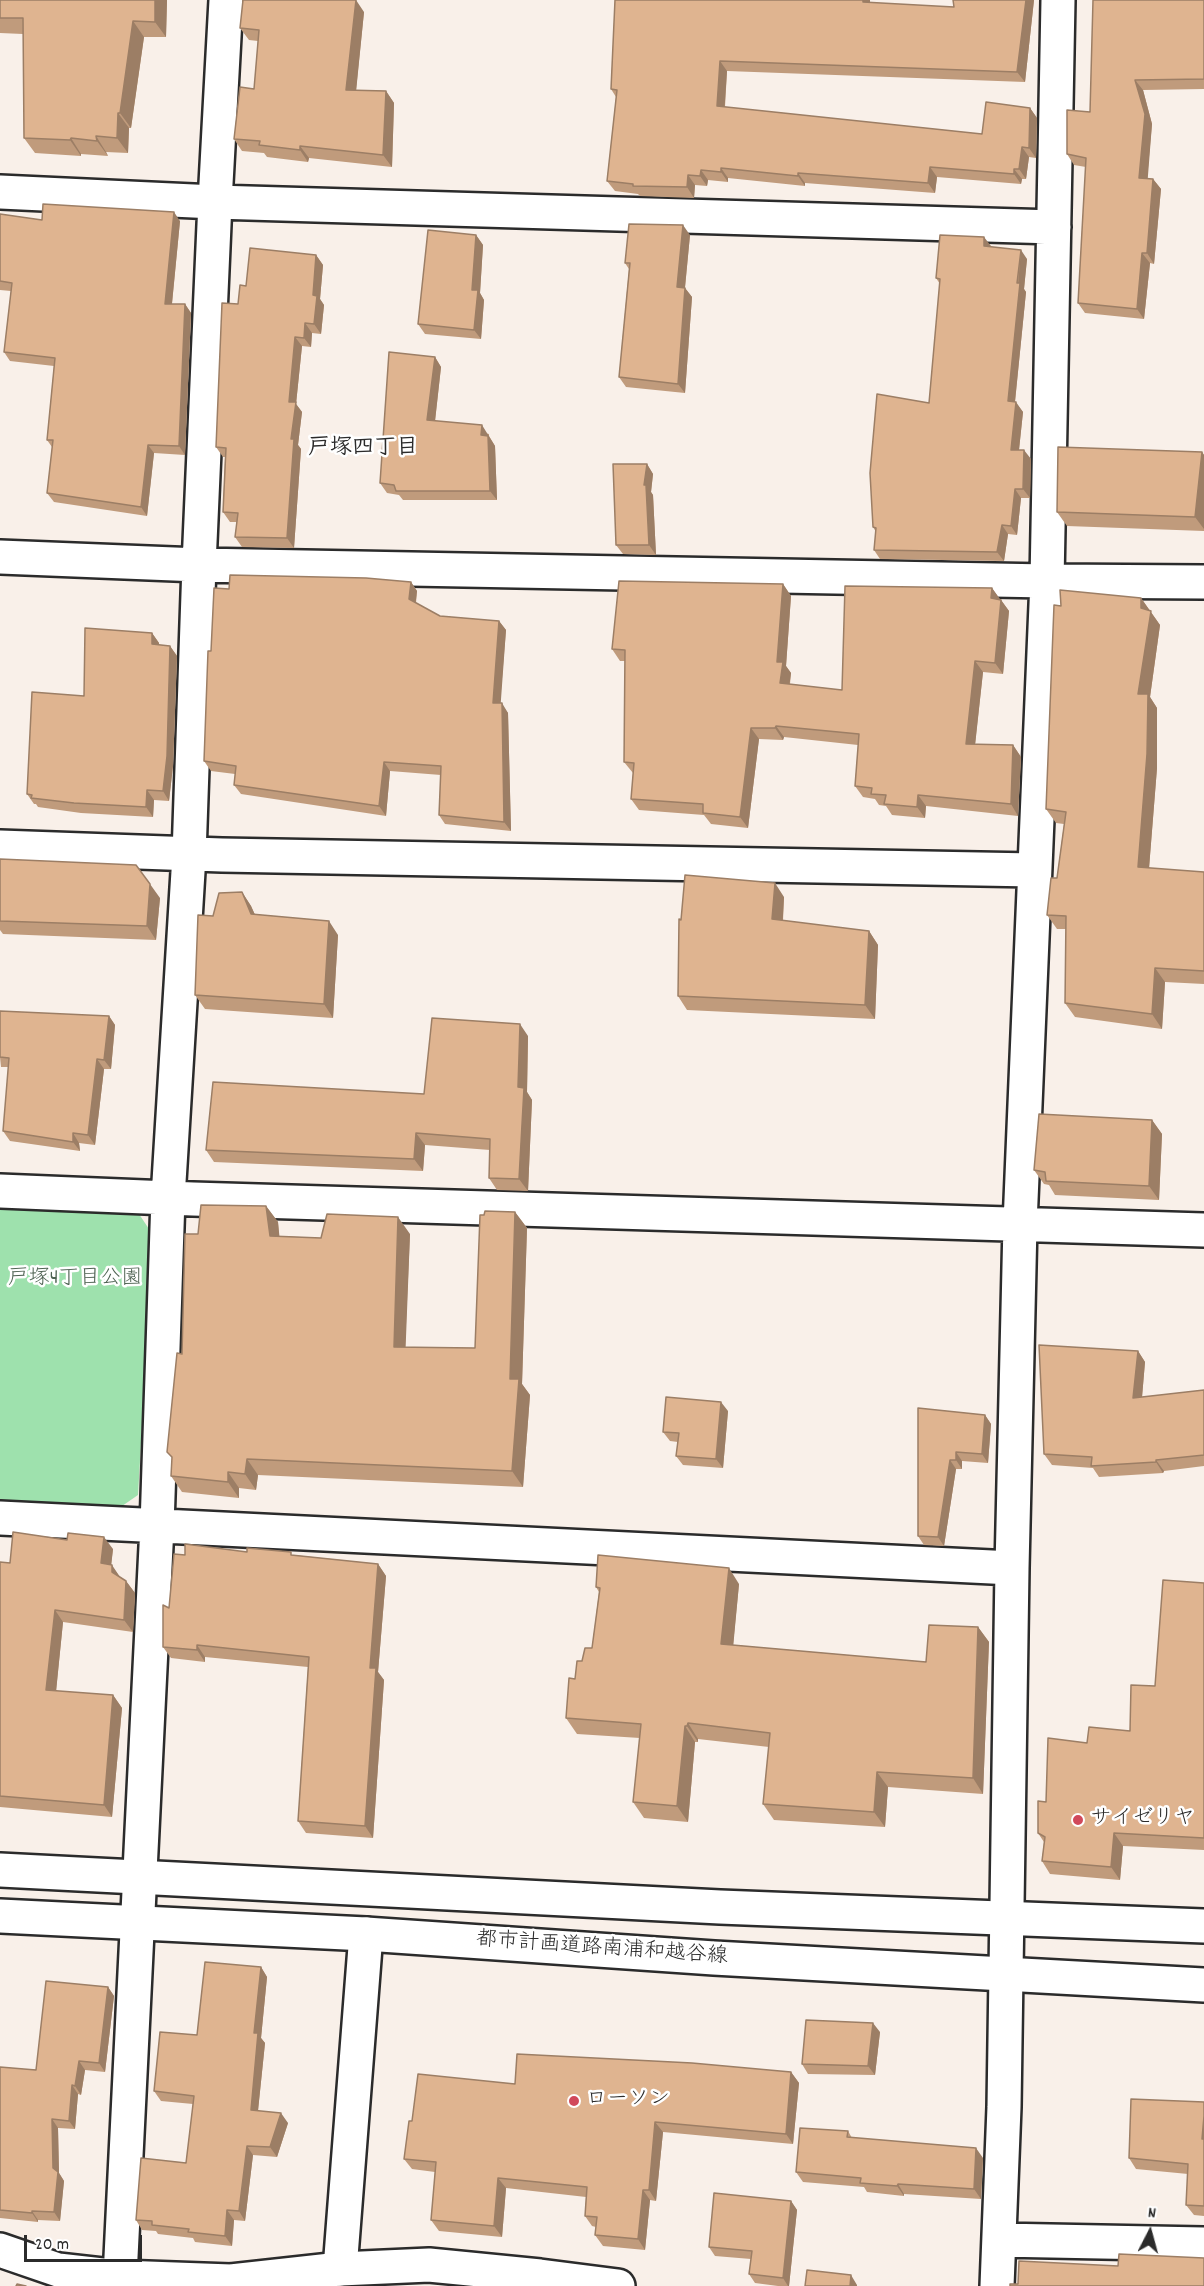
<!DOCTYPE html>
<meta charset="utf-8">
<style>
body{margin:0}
#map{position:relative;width:1204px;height:2286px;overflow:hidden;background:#f9f0e9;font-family:Dekko,sans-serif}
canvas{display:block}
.north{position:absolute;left:1120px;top:2202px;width:60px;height:60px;-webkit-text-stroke:4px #fff;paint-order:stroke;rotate:6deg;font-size:16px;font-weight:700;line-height:24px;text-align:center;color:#2b2b2b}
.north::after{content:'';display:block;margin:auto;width:21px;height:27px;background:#2b2b2b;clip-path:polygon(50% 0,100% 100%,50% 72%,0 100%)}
.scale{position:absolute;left:24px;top:2235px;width:118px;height:27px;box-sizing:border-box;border:3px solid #2b2b2b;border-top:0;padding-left:8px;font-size:18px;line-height:21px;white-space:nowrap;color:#2b2b2b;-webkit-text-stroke:4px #fff;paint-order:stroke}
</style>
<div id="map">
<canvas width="1204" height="2286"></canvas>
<div class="north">N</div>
<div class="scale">20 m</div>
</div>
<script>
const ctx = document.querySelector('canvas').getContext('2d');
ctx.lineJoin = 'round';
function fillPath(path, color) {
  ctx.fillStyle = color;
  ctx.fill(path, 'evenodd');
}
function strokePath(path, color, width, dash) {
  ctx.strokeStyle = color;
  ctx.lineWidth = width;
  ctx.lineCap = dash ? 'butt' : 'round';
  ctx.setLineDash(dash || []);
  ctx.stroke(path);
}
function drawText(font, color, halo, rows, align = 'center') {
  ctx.font = font + ' Dekko,"Klee One",sans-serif';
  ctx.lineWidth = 5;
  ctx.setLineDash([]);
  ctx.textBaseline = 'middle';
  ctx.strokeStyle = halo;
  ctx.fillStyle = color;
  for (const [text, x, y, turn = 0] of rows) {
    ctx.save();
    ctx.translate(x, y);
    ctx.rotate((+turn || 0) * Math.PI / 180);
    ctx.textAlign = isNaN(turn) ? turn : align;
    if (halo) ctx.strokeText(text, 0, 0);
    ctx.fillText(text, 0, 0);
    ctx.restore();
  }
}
fillPath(new Path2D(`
 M 0,1201 L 133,1205 L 153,1235 L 138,1495 L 112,1513 L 0,1508 Z`), '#9ee1ad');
const street = new Path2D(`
 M 0,192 L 215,202 L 1054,227
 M 0,557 L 199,565 L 1047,581 L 1204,582
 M 0,847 L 222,855 L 1034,870
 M 0,1191 L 193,1199 L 1204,1230
 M 0,1518 L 1012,1568
 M 999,2240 L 1204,2244
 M 340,2269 L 366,1934
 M 120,2277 L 157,1526 L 168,1198 L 189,855 L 199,565 L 215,202 L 226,0
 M 997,2286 L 1004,2107 L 1012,1568 L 1020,1224 L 1047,581 L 1058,0`);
const secondary = new Path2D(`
 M 0,1870 L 720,1907 L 1204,1926
 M 0,1916 L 366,1934 L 714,1958 L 1204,1985
 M 0,2250 L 58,2270 L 120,2277 L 231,2281 L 340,2269 L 429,2265 L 540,2276 L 618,2286`);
strokePath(street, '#2b2b2b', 38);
strokePath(secondary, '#2b2b2b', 38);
strokePath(street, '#fff', 33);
strokePath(secondary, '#fff', 33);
fillPath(new Path2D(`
 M 0,0 L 167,0 L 166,37 L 144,37 L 131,128 L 129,128 L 128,153 L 106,152 L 108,156 L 81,154 L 81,156 L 35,153 L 24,138 L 23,34 L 0,33 Z
 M 615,0 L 870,0 L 870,3 L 954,7 L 1034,0 L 1025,82 L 727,71 L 725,107 L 982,134 L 1030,108 L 1037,118 L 1036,158 L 1029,157 L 1026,179 L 1022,179 L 1021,184 L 937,177 L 935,193 L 805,183 L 805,186 L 728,178 L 728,182 L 708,180 L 707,186 L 695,185 L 694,198 L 640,196 L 638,194 L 615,191 L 607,181 L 616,97 L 611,89 Z
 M 1204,0 L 1204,89 L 1143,90 L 1152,124 L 1147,179 L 1153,179 L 1161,189 L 1154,264 L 1150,263 L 1144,319 L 1085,313 L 1078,303 L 1086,167 L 1074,165 L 1067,154 L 1090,112 Z
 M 364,12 L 356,90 L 386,91 L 394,103 L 392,167 L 309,158 L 308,162 L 267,157 L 264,153 L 242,151 L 234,139 L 254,89 L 258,41 L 249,40 L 240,28 Z
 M 0,214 L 42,220 L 180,221 L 172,304 L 185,304 L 191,313 L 185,455 L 154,453 L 147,516 L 54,502 L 47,493 L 52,447 L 47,440 L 54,366 L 10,361 L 4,352 L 11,291 L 0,290 Z
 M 476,235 L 483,245 L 480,293 L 484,300 L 481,339 L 425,334 L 418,324 Z
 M 690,235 L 685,288 L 692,297 L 685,393 L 626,387 L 619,377 L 629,269 L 625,263 Z
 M 991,247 L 1027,259 L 1024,289 L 1026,292 L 1015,402 L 1023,412 L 1019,450 L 1031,459 L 1030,498 L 1021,498 L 1017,535 L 1008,534 L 1004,561 L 880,559 L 874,550 L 876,532 L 873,527 L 929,403 L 940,284 L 936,278 Z
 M 316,255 L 323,265 L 320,299 L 324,305 L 321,334 L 312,333 L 311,347 L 302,346 L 296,404 L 302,412 L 298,445 L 301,449 L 294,548 L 242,547 L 235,537 L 237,522 L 230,522 L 223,512 L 225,457 L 223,457 L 216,447 L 246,286 Z
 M 435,357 L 441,367 L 435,421 L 489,434 L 489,436 L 495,446 L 497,500 L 403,500 L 399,495 L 387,493 L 380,483 Z
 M 1202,452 L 1204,455 L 1204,531 L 1067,526 L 1057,512 Z
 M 647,464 L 653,474 L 651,492 L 653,495 L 656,555 L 623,554 L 616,545 Z
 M 411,582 L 417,591 L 416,603 L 440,616 L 499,621 L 506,630 L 500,703 L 508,713 L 511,831 L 445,824 L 439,815 L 441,775 L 390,771 L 386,816 L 241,794 L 234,785 L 235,774 L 211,771 L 204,761 L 211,651 L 229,589 Z
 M 783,584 L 791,596 L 786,666 L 791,673 L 790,684 L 842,690 L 992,588 L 1000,600 L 1001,600 L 1009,611 L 1003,674 L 983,672 L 975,744 L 1013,745 L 1021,757 L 1018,816 L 926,806 L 925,818 L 892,815 L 886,806 L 879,805 L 875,799 L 863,797 L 855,786 L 858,745 L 784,737 L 783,740 L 759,739 L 748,828 L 711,824 L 704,815 L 639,810 L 631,799 L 633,773 L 624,762 L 625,661 L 620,661 L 612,649 Z
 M 1141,598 L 1160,625 L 1150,697 L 1157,708 L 1157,768 L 1149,868 L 1204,872 L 1204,984 L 1165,982 L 1162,1029 L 1075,1017 L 1065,1003 L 1066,929 L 1057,929 L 1047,915 L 1057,878 L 1064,824 L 1056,823 L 1046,809 L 1061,606 Z
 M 152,633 L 159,643 L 159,645 L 170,646 L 177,656 L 173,766 L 169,801 L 154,800 L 153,817 L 81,813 L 38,807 L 36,804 L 34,804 L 27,794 L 84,696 Z
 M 242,892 L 251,906 L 255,915 L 338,935 L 333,1018 L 205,1009 L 195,995 L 213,916 Z
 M 784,897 L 783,921 L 869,931 L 878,945 L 875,1019 L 687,1010 L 678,996 Z
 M 160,898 L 156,940 L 3,934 L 0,930 L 0,921 Z
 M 109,1016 L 115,1025 L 111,1069 L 104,1069 L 95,1145 L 79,1143 L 80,1151 L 10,1141 L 3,1131 L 9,1067 L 1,1067 L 0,1057 Z
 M 528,1036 L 527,1092 L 532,1100 L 528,1191 L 497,1190 L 489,1178 L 490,1150 L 425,1145 L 423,1171 L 214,1162 L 206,1150 L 424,1094 Z
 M 1152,1120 L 1162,1134 L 1159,1200 L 1055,1195 L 1049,1185 L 1044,1184 L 1034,1170 Z
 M 266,1206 L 278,1222 L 279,1236 L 321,1238 L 410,1234 L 405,1347 L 475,1348 L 484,1215 L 515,1212 L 527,1228 L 522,1384 L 530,1395 L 523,1487 L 258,1475 L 256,1490 L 239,1488 L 239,1498 L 182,1492 L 171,1476 L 172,1458 L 167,1452 L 182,1354 L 198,1234 Z
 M 1138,1351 L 1145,1362 L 1142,1397 L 1204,1390 L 1204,1466 L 1164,1471 L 1163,1473 L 1099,1477 L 1093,1468 L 1052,1465 L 1044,1454 Z
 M 918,1408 L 985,1415 L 991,1424 L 988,1463 L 962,1461 L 962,1469 L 956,1469 L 944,1546 L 924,1545 L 918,1536 Z
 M 728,1411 L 723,1468 L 683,1465 L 676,1456 L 678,1442 L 670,1441 L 663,1432 Z
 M 113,1549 L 111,1565 L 120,1577 L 126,1581 L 135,1593 L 133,1632 L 63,1622 L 56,1691 L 113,1695 L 122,1708 L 112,1817 L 0,1807 L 0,1562 L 10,1563 Z
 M 247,1552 L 294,1555 L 378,1564 L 386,1576 L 378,1672 L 384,1680 L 373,1838 L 306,1833 L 298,1821 L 308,1667 L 205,1657 L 205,1662 L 171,1658 L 163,1647 L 185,1555 Z
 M 1204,1583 L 1204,1850 L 1123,1846 L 1120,1880 L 1050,1874 L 1042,1861 L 1044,1842 L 1038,1833 L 1046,1802 L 1087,1743 L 1130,1731 L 1155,1686 Z
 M 739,1584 L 733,1645 L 926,1662 L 978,1627 L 989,1642 L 983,1794 L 888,1787 L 885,1827 L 774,1820 L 763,1804 L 769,1747 L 698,1739 L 698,1742 L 695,1742 L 688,1822 L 644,1818 L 633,1802 L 640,1738 L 577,1734 L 566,1718 L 582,1661 L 592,1648 L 599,1592 L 596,1587 Z
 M 261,1967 L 267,1977 L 261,2038 L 265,2043 L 258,2111 L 288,2123 L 277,2157 L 253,2155 L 245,2221 L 234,2220 L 232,2246 L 195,2242 L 193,2238 L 158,2234 L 156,2231 L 142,2230 L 136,2220 L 186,2163 L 193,2104 L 161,2101 L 154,2091 L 197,2035 Z
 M 108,1987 L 114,1996 L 105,2072 L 85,2070 L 81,2095 L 78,2094 L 75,2129 L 58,2128 L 59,2173 L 64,2181 L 60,2221 L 38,2220 L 38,2222 L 0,2218 L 0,2067 L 36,2070 Z
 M 880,2032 L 875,2075 L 808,2074 L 802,2064 Z
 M 791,2072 L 799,2083 L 793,2144 L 663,2132 L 656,2201 L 650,2200 L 645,2250 L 603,2246 L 595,2235 L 596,2227 L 592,2226 L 585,2216 L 586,2197 L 506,2188 L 502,2237 L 439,2231 L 431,2220 L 435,2172 L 412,2169 L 404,2159 L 412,2121 L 515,2084 Z
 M 1204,2102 L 1204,2216 L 1194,2215 L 1186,2205 L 1188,2174 L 1136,2169 L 1129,2158 Z
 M 848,2131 L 852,2138 L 983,2158 L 981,2199 L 904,2194 L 904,2196 L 867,2192 L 864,2187 L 803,2182 L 796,2172 Z
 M 791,2201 L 797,2210 L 789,2286 L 778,2286 L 755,2283 L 749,2274 L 751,2259 L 715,2256 L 709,2247 Z`), '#c09b7c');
fillPath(new Path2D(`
 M 155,0 L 167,0 L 166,37 L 155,22 Z
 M 356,0 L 364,12 L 355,102 L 346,90 Z
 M 863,0 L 870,0 L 870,13 L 863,2 Z
 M 1026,0 L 1034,0 L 1025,82 L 1017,72 Z
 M 133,21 L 144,37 L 131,128 L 120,113 Z
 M 720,61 L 727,71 L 724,116 L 717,106 Z
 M 1135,80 L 1143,90 L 1152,124 L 1147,188 L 1139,178 Z
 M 386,91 L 394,103 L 392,167 L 383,155 Z
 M 1030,108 L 1037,118 L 1036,158 L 1029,148 Z
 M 118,113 L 129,128 L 128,153 L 117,138 Z
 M 96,136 L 106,152 L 108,156 L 97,141 Z
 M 71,138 L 81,154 L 81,156 L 70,140 Z
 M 300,146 L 309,158 L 308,162 L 300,150 Z
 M 1022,147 L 1029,157 L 1026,179 L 1019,169 Z
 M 930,167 L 937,177 L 935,193 L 928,183 Z
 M 721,168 L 728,178 L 728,182 L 721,172 Z
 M 1014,169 L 1022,179 L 1021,184 L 1014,174 Z
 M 701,170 L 708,180 L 707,186 L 700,176 Z
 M 798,173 L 805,183 L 805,186 L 798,176 Z
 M 688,175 L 695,185 L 694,198 L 687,187 Z
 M 1153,179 L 1161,189 L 1154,264 L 1147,253 Z
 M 174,212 L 180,221 L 171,313 L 165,304 Z
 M 683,225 L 690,235 L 684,297 L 677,287 Z
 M 476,235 L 483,245 L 480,293 L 484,300 L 481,339 L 474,330 L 472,290 Z
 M 984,237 L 991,246 L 984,246 Z
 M 1021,250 L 1027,259 L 1024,289 L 1026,292 L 1014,411 L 1008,401 Z
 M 1142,253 L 1150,263 L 1144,319 L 1137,309 Z
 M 316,255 L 323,265 L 320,299 L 324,305 L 321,334 L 314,324 L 313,295 Z
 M 685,288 L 692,297 L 685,393 L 678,384 Z
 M 185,304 L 191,313 L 185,455 L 179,446 Z
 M 305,323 L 312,333 L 311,347 L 304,338 Z
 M 295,337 L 302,346 L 296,404 L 302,412 L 298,445 L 301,449 L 294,548 L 287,538 L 291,439 L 289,402 Z
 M 435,357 L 441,367 L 434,430 L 427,420 Z
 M 1016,402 L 1023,412 L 1018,459 L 1011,450 Z
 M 482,425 L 495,446 L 497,500 L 490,491 L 481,435 Z
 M 148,445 L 154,453 L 147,516 L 141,507 Z
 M 1024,450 L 1031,459 L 1030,498 L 1023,489 Z
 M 1202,452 L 1204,455 L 1204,529 L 1195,517 Z
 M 647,464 L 653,474 L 651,492 L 653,495 L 656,555 L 649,545 L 644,485 Z
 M 1015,489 L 1021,498 L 1017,535 L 1011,526 Z
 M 1002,525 L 1008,534 L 1004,561 L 997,552 Z
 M 411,582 L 417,591 L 415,608 L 409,599 Z
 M 783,584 L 791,596 L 786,666 L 791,673 L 788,695 L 780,683 L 777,662 Z
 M 992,588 L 1000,599 L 999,610 L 991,598 Z
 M 1141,598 L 1160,625 L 1150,697 L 1157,708 L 1157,768 L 1148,881 L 1138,867 L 1138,694 Z
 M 1001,600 L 1009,611 L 1003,674 L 995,663 Z
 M 499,621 L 506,630 L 500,713 L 493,703 Z
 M 152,633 L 159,643 L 159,654 L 152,644 Z
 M 170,646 L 177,656 L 173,766 L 169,801 L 163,791 Z
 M 975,661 L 983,672 L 974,755 L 966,744 Z
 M 502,703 L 508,713 L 511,831 L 504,822 Z
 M 776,726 L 784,737 L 783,740 L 775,728 Z
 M 751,728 L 759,739 L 748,828 L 740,817 Z
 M 1013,745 L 1021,757 L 1018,816 L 1011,804 Z
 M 384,762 L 390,771 L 386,816 L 379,806 Z
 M 147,790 L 154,800 L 153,817 L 146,807 Z
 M 918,795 L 926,806 L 925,818 L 917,807 Z
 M 775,883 L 784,897 L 782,933 L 772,919 Z
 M 150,884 L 160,898 L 156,940 L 147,926 Z
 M 242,892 L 251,906 L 261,928 L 251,914 Z
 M 329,921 L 338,935 L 333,1018 L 324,1004 Z
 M 869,931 L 878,945 L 875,1019 L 865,1005 Z
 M 1155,968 L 1165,982 L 1162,1029 L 1152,1014 Z
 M 109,1016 L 115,1025 L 111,1069 L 104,1060 Z
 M 520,1024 L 528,1036 L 527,1092 L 532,1100 L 528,1191 L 519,1179 L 518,1087 Z
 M 97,1059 L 104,1069 L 95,1145 L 88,1135 Z
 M 1152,1120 L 1162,1134 L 1159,1200 L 1149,1186 Z
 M 73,1133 L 79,1143 L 80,1151 L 73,1142 Z
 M 416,1133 L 425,1145 L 423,1171 L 414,1159 Z
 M 266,1206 L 278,1222 L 281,1252 L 270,1236 Z
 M 515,1212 L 527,1228 L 522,1384 L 530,1395 L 523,1487 L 512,1471 L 510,1379 Z
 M 398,1217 L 410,1234 L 405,1363 L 394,1347 Z
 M 1138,1351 L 1145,1362 L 1141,1409 L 1133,1398 Z
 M 721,1402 L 728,1411 L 723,1468 L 716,1459 Z
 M 985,1415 L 991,1424 L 988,1463 L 982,1454 Z
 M 956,1452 L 962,1461 L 962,1469 L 956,1460 Z
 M 247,1459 L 258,1475 L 256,1490 L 245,1474 Z
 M 950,1460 L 956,1469 L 944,1546 L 938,1537 Z
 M 1156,1460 L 1164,1471 L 1163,1473 L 1156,1462 Z
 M 228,1472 L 239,1488 L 239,1498 L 228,1482 Z
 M 104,1537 L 113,1549 L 110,1576 L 101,1563 Z
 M 378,1564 L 386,1576 L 378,1672 L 384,1680 L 373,1838 L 365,1826 L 370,1668 Z
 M 112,1565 L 120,1577 L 112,1572 Z
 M 729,1568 L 739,1584 L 732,1659 L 721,1644 Z
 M 126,1581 L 135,1593 L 133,1632 L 124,1620 Z
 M 55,1610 L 63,1622 L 55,1702 L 46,1690 Z
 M 978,1627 L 989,1642 L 983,1794 L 973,1778 Z
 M 197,1645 L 205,1657 L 205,1662 L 197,1650 Z
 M 113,1695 L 122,1708 L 112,1817 L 104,1805 Z
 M 688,1723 L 698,1739 L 698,1742 L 687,1726 Z
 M 685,1726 L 695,1742 L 688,1822 L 677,1806 Z
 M 877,1772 L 888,1787 L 885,1827 L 874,1812 Z
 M 1114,1833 L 1123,1846 L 1120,1880 L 1111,1867 Z
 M 261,1967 L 267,1977 L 261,2038 L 265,2043 L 257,2120 L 251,2110 L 254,2033 Z
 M 108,1987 L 114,1996 L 105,2072 L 99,2063 Z
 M 873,2023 L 880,2032 L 875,2075 L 868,2066 Z
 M 79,2061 L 85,2070 L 81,2095 L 75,2086 Z
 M 791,2072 L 799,2083 L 793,2144 L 786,2134 Z
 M 72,2085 L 78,2094 L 75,2129 L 69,2121 Z
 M 281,2113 L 288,2123 L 277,2157 L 270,2147 Z
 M 1204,2116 L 1204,2143 L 1202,2139 Z
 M 52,2119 L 58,2128 L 59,2173 L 64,2181 L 60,2221 L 54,2212 Z
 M 655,2122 L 663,2132 L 656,2201 L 649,2190 Z
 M 247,2146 L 253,2155 L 245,2221 L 239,2211 Z
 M 976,2148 L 983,2158 L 981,2199 L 974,2189 Z
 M 498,2178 L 506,2188 L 502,2237 L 494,2226 Z
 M 898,2184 L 904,2194 L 904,2196 L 897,2186 Z
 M 643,2190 L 650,2200 L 645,2250 L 638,2239 Z
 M 791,2201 L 797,2210 L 789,2286 L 788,2286 L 783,2278 Z
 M 227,2210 L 234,2220 L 232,2246 L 225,2236 Z
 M 32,2211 L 38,2220 L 38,2222 L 32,2213 Z
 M 851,2275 L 857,2285 L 857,2286 L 850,2286 Z`), '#9c7e65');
const building = new Path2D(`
 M 0,0 L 155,0 L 155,22 L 133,21 L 120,113 L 118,113 L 117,138 L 96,136 L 97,141 L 71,138 L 70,140 L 24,138 L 23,18 L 0,18 Z
 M 243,0 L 356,0 L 346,90 L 386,91 L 383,155 L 300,146 L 300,150 L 259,145 L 260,141 L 234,139 L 240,87 L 254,89 L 259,30 L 240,28 Z
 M 615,0 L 863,0 L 863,2 L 954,7 L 953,0 L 1026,0 L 1017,72 L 720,61 L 717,106 L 982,134 L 986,102 L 1030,108 L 1029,148 L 1022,147 L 1019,169 L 1014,169 L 1014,174 L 930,167 L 928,183 L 798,173 L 798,176 L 721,168 L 721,172 L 701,170 L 700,176 L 688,175 L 687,187 L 633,186 L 633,184 L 607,181 L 617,90 L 611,89 Z
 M 1093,0 L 1204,0 L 1204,79 L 1135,80 L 1145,114 L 1139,178 L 1153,179 L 1147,253 L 1142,253 L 1137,309 L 1078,303 L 1086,158 L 1067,154 L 1067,110 L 1090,112 Z
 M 43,204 L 174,212 L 165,304 L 185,304 L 179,446 L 148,445 L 141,507 L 47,493 L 53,440 L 47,440 L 55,358 L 4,352 L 12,283 L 0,281 L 0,214 L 42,220 Z
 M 629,224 L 683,225 L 677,287 L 685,288 L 678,384 L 619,377 L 630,263 L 625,263 Z
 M 428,230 L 476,235 L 472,290 L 478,290 L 474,330 L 418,324 Z
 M 940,235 L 984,237 L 984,246 L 1021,250 L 1017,283 L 1020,283 L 1008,401 L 1016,402 L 1011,450 L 1024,450 L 1023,489 L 1015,489 L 1011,526 L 1002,525 L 997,552 L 874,550 L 876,528 L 873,527 L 870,473 L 877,394 L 929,403 L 940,279 L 936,278 Z
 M 250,248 L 316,255 L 313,295 L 317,296 L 314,324 L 305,323 L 304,338 L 295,337 L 289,402 L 296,402 L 291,439 L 294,439 L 287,538 L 235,537 L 238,513 L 223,512 L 226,448 L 216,447 L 222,303 L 238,304 L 240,285 L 246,286 Z
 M 389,352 L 435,357 L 427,420 L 482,425 L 481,435 L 488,436 L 490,491 L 396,491 L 394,485 L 380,483 Z
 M 1058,447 L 1202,452 L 1195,517 L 1057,512 Z
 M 613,464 L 647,464 L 644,485 L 646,485 L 649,545 L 616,545 Z
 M 230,575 L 366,578 L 411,582 L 409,599 L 440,616 L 499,621 L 493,703 L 502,703 L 504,822 L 439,815 L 441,766 L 384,762 L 379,806 L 234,785 L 236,766 L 204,761 L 208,651 L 211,651 L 214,588 L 229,589 Z
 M 619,581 L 783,584 L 777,662 L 783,662 L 780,683 L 842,690 L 845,586 L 992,588 L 991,598 L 1001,600 L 995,663 L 975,661 L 966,744 L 1013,745 L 1011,804 L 918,795 L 917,807 L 884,804 L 886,795 L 871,794 L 872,788 L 855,786 L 859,734 L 776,726 L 775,728 L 751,728 L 740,817 L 703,813 L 703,804 L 631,799 L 634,763 L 624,762 L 625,650 L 612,649 Z
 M 1060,590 L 1141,598 L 1141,608 L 1151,611 L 1138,694 L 1148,694 L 1147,754 L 1138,867 L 1204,872 L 1204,971 L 1155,968 L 1152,1014 L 1065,1003 L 1066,916 L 1047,915 L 1051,878 L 1057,878 L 1066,812 L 1046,809 L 1054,605 L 1061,606 Z
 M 85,628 L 152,633 L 152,644 L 170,646 L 167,756 L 163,791 L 147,790 L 146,807 L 74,803 L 31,798 L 32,795 L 27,794 L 32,692 L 84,696 Z
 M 0,859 L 136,865 L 150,884 L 147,926 L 0,921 Z
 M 685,875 L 775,883 L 772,919 L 869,931 L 865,1005 L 678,996 L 679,919 L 681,920 Z
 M 242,892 L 251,914 L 329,921 L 324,1004 L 195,995 L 198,915 L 213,916 L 219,893 Z
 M 0,1011 L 109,1016 L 104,1060 L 97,1059 L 88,1135 L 73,1133 L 73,1142 L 3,1131 L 9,1058 L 0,1057 Z
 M 432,1018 L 520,1024 L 518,1087 L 524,1088 L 519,1179 L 489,1178 L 490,1139 L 416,1133 L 414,1159 L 206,1150 L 213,1082 L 424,1094 Z
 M 1039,1114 L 1152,1120 L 1149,1186 L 1046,1181 L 1045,1172 L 1034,1170 Z
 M 201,1205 L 266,1206 L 270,1236 L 321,1238 L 327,1214 L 398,1217 L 394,1347 L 475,1348 L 480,1215 L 484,1215 L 485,1211 L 515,1212 L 510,1379 L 519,1379 L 512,1471 L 247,1459 L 245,1474 L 228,1472 L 228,1482 L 171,1476 L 172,1457 L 167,1452 L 177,1353 L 182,1354 L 185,1234 L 198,1234 Z
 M 1039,1345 L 1138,1351 L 1133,1398 L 1204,1390 L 1204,1455 L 1156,1460 L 1156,1462 L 1091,1466 L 1092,1457 L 1044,1454 Z
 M 666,1397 L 721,1402 L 716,1459 L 676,1456 L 679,1433 L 663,1432 Z
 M 918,1408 L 985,1415 L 982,1454 L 956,1452 L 956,1460 L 950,1460 L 938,1537 L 918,1536 Z
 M 13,1532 L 67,1540 L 68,1533 L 104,1537 L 101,1563 L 112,1565 L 112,1572 L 126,1581 L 124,1620 L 55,1610 L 46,1690 L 113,1695 L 104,1805 L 0,1796 L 0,1562 L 10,1563 Z
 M 185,1544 L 247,1552 L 247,1548 L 291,1552 L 291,1555 L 378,1564 L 370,1668 L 376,1668 L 365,1826 L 298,1821 L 309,1657 L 197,1645 L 197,1650 L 163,1647 L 163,1605 L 169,1608 L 174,1554 L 185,1555 Z
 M 598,1555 L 729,1568 L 721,1644 L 926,1662 L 929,1625 L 978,1627 L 973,1778 L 877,1772 L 874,1812 L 763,1804 L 770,1733 L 688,1723 L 687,1726 L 685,1726 L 677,1806 L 633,1802 L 641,1724 L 566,1718 L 569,1678 L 575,1679 L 577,1661 L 582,1661 L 585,1648 L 592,1648 L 600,1588 L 596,1587 Z
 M 1163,1580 L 1204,1583 L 1204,1838 L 1114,1833 L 1111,1867 L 1042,1861 L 1045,1837 L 1038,1833 L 1038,1801 L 1046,1802 L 1048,1738 L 1087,1743 L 1089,1727 L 1130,1731 L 1131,1685 L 1155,1686 Z
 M 205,1962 L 261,1967 L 254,2033 L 258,2033 L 251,2110 L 281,2113 L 270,2147 L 247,2146 L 239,2211 L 227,2210 L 225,2236 L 188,2232 L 189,2229 L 152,2225 L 152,2221 L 136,2220 L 141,2158 L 186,2163 L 194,2096 L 154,2091 L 160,2032 L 197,2035 Z
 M 46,1981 L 108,1987 L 99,2063 L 79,2061 L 75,2086 L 72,2085 L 69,2121 L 52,2119 L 53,2168 L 58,2172 L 54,2212 L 32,2211 L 32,2213 L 0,2210 L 0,2067 L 36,2070 Z
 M 806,2020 L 873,2023 L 868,2066 L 802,2064 Z
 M 517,2054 L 692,2063 L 791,2072 L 786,2134 L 655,2122 L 649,2190 L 643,2190 L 638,2239 L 595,2235 L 597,2217 L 585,2216 L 587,2187 L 498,2178 L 494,2226 L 431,2220 L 436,2162 L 404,2159 L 409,2121 L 412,2121 L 418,2074 L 515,2084 Z
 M 1131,2099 L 1204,2102 L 1204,2116 L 1202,2139 L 1204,2139 L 1204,2206 L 1186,2205 L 1188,2164 L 1129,2158 Z
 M 800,2128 L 848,2131 L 847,2137 L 976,2148 L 974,2189 L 898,2184 L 897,2186 L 860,2183 L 861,2178 L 796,2172 Z
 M 714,2193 L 791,2201 L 783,2278 L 749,2274 L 752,2251 L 709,2247 Z
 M 1119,2254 L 1204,2258 L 1204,2286 L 1010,2286 L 1010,2284 L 1018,2284 L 1019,2261 L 1118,2266 Z
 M 807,2270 L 851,2275 L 850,2286 L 805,2286 Z
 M 17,2284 L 26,2286 L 16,2286 Z`);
fillPath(building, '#dfb490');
strokePath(building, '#9c7e65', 1.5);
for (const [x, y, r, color] of [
 [1078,1820,6,"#d1495b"],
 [574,2101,6,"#d1495b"]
]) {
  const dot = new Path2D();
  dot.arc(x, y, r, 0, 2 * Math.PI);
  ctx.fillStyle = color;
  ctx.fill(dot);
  strokePath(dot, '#fff', 2);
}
drawText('21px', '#4e6252', '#fff', [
 ["戸塚4丁目公園",75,1280]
]);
drawText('21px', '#2b2b2b', '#fff', [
 ["サイゼリヤ",1090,1820],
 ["ローソン",586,2101]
], 'left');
drawText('21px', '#2b2b2b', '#fff', [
 ["都市計画道路南浦和越谷線",602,1950,4]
]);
drawText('bold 22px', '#2b2b2b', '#fff', [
 ["戸塚四丁目",363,450]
]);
</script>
